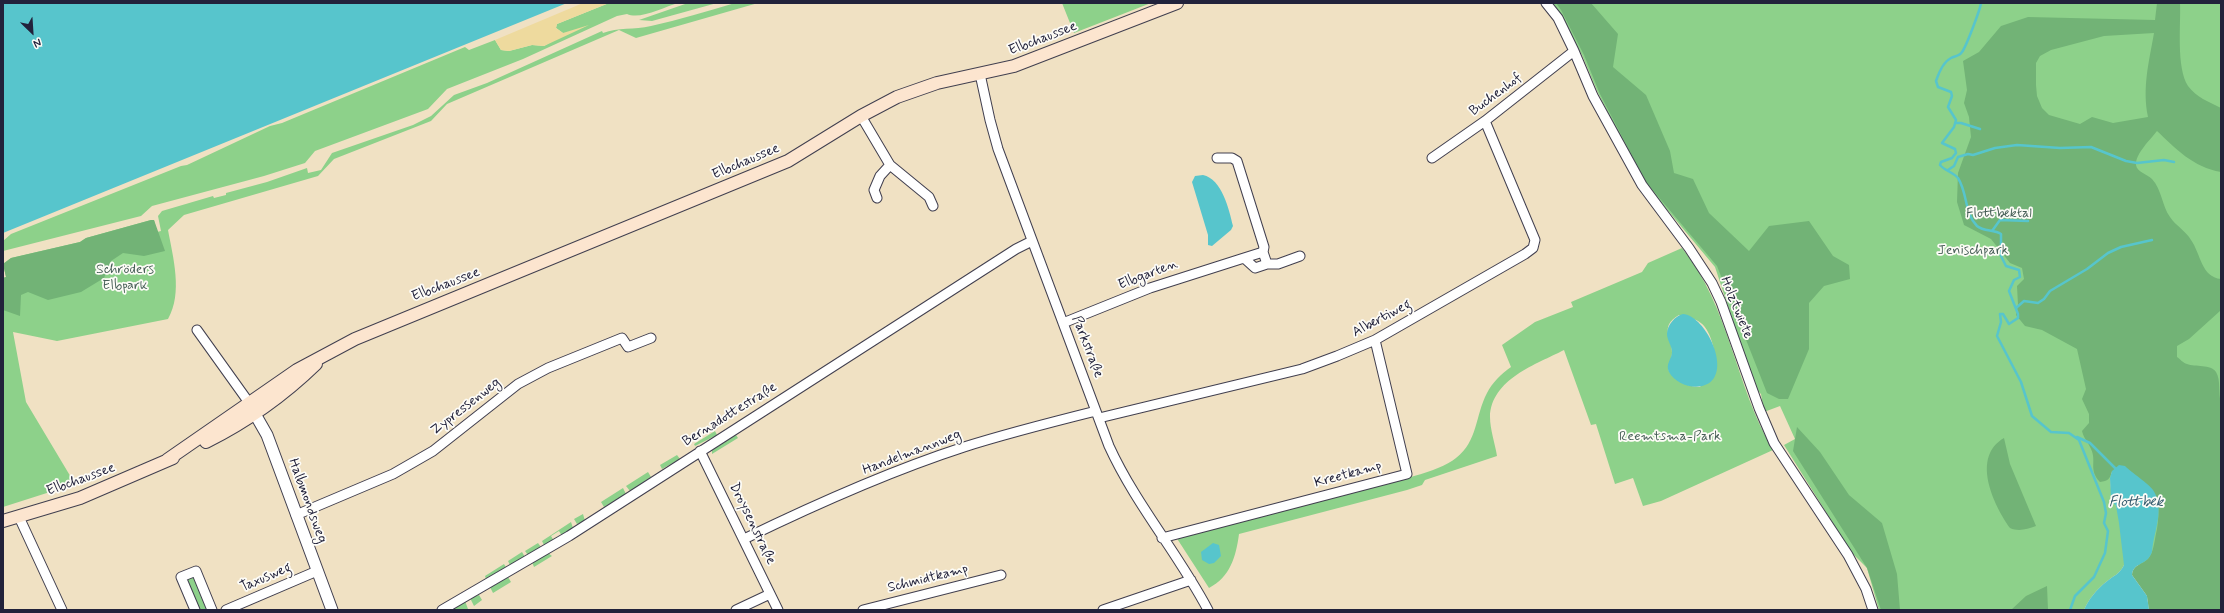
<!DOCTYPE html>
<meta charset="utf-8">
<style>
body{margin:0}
#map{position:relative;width:2224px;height:613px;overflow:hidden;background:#f0e1c3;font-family:Mynerve,sans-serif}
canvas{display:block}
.frame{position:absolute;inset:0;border:4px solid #22223b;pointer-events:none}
.north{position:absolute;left:12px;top:12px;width:40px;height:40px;-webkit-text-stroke:3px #fdfcf7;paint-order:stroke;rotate:155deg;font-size:11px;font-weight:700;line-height:16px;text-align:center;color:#22223b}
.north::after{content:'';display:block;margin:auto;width:14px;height:18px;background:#22223b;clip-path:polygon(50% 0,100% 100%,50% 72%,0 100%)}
</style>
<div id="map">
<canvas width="2224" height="613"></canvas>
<div class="frame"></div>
<div class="north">N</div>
</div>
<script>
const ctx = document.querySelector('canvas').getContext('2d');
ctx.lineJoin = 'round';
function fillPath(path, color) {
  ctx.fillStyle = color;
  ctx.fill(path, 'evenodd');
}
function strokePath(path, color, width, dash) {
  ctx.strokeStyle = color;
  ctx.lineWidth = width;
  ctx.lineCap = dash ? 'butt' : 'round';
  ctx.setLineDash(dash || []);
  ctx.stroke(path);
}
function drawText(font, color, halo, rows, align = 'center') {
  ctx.font = font + ' Mynerve,sans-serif';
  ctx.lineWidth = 3.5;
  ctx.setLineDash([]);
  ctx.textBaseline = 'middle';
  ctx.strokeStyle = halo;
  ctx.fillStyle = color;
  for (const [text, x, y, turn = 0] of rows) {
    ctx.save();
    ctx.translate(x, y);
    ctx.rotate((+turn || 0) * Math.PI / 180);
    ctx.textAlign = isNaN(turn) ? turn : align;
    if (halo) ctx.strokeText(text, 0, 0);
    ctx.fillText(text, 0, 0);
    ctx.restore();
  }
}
fillPath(new Path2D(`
 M 609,3 L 678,3 C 664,7 640,20 627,14 L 617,16 L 523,59 L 447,89 L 428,109 L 315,151 L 305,163 L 264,176 L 152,206 L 141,216 L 3,251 L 3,241 L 11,234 L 181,166 L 187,165 L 270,126 L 282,123 L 465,47 L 469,50 L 495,40 L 501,50 L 509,51 L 532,45 L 544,46 L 566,33 L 563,33 L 556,28 L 557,24 Z
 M 688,3 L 717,3 L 652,21 L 639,20 Z
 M 735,3 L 758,3 L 636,38 L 619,30 L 447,104 L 431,121 L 334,159 L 318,176 L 184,215 L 168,230 C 173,257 183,293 168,319 L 57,341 L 13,332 L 26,402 L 75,484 L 3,507 L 3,278 L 6,277 L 3,264 L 11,258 L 80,242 L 86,238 L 151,220 L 154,220 L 157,232 L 161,231 L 158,216 L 162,211 L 213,196 L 214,198 L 226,195 L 226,193 L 267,182 L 307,168 L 308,173 L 321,170 L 332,153 L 413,125 L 431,116 L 454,95 L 487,83 L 602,31 L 603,33 C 618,27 634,30 651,26 C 679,20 707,11 735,3 Z
 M 1062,3 L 1151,3 L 1074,33 Z
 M 1551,3 L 2221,3 L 2221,610 L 2149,610 L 2148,600 L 2112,471 C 2109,482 2111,496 2116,506 C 2120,515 2125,555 2124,565 C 2120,574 2113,576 2106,582 C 2097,589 2088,600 2084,610 L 1879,610 L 1867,568 L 1851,552 L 1784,445 L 1795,439 L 1780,406 L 1764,412 L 1761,394 L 1755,388 L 1715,267 L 1644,182 L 1598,93 L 1582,55 L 1559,12 Z
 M 1682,248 C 1730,307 1735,386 1773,450 L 1661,501 L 1643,506 L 1633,478 L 1615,484 L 1596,424 L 1591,425 L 1564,350 C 1537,364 1491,379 1490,417 C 1490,429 1495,444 1497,456 L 1425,480 L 1422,485 L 1407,490 L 1239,534 C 1236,557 1230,577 1209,588 L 1176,537 C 1240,520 1304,504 1368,488 C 1392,481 1438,473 1456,458 C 1478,441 1475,416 1487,393 C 1492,383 1502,373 1511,367 L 1502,345 L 1535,322 L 1573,307 L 1571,302 L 1642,272 L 1648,263 ZM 1679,315 C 1685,317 1693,318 1698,321 C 1712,329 1714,351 1717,365 L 1700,387 C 1687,387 1673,380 1668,369 C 1669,363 1672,358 1672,353 C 1673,339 1658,327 1679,315 Z
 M 715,431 L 717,435 L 695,446 L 694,444 Z
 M 736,435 L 738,438 L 712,454 L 712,450 Z
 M 677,455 L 680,459 L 662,469 L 660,465 Z
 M 648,472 L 651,477 L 630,491 L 626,486 Z
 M 623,488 L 626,494 L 604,507 L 601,502 Z
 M 583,514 L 585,521 L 577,524 L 574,519 Z
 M 571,522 L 573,528 L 562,536 L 559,531 L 551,536 L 554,541 L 544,545 L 542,541 Z
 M 538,543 L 541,547 L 528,555 L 525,551 Z
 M 522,552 L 525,557 L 511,567 L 508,561 Z
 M 548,553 L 552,556 L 534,567 L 532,562 Z
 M 504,564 L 507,569 L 486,579 L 485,576 Z
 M 194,577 L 209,610 L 198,610 L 187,581 L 188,578 Z
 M 508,577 L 511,582 L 493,593 L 490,587 Z
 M 479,595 L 482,600 L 474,606 L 470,598 Z
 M 465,601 L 468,609 L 453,610 L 453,607 Z`), '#8dd18a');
fillPath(new Path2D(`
 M 1556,3 L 1591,3 L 1618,34 L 1613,67 L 1646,95 L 1670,151 L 1674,173 L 1693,179 L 1709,213 L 1749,251 L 1769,226 L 1809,221 L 1833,256 L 1849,265 L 1850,279 L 1824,286 L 1809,303 L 1809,349 L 1788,399 L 1779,399 L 1767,393 L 1717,266 L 1645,181 L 1600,94 L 1584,55 L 1561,10 Z
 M 2157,3 L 2180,3 C 2181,25 2176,67 2188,86 C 2196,97 2209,102 2221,108 L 2221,172 C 2193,167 2176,149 2157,131 C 2151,139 2135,154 2136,165 C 2137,172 2147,174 2152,179 C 2162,190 2162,206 2170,217 C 2176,226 2186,231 2191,240 C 2201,254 2201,277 2221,279 L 2220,311 L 2189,339 L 2177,346 L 2177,357 C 2180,359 2183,363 2187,364 C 2195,367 2211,364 2216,372 C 2221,380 2218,393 2221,403 L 2221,610 L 2149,610 L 2147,596 L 2132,575 C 2133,563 2145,565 2150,556 C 2154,550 2155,537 2157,529 C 2164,488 2147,481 2112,471 C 2110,479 2108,481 2100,482 C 2088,469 2097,462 2091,449 C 2088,442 2084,439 2082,431 L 2089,423 L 2089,414 L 2082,399 L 2086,389 L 2077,349 L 2042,330 L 2025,326 L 2016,315 L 2018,305 L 2017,286 L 2024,279 L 2022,268 L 2010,263 L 1991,239 L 1964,225 L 1957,202 L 1958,173 L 1971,137 L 1969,117 L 1964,103 L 1967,90 L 1963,61 L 1979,52 L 2001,26 L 2028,17 L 2155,20 ZM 2154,33 C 2149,62 2142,88 2148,117 L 2113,123 L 2092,117 L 2080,124 L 2049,115 L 2042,108 L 2037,96 L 2036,85 L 2036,63 L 2040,56 L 2051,50 L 2104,36 Z
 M 151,220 L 154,220 L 165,251 L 144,256 L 123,253 L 111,261 L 104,278 L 81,292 L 48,300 L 28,292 L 21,295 L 20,316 L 3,310 L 3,278 L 6,277 L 3,264 L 11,258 L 80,242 L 86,238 Z
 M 1797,427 L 1820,452 L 1849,495 L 1882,523 L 1897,574 L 1900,610 L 1881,610 L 1867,568 L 1793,451 Z
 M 2004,438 L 2010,464 L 2036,526 C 2027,529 2019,532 2010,528 C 1993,504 1971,457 2004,438 Z
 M 2047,586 L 2048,610 L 2011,610 L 2026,596 Z`), '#72b376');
fillPath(new Path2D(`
 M 583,3 L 609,3 L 557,24 L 556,28 L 563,33 L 589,25 L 544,46 L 532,45 L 509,51 L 501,50 L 495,40 Z`), '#eeda9e');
fillPath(new Path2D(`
 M 3,3 L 567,3 L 3,233 Z
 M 1203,175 C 1222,179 1229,209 1233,226 L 1231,230 L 1212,246 L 1208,245 L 1208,235 L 1192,182 L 1195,176 Z
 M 1683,314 C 1704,316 1726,360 1714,378 C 1704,393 1677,387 1669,372 C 1665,364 1672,359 1672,352 C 1672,346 1667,340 1667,334 C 1667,325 1675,316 1683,314 Z
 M 2119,465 L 2125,466 C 2131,472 2149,484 2153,490 C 2164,506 2156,527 2153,544 C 2152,548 2153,552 2150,556 C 2145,565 2133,563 2132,575 L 2147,596 L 2149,610 L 2084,610 C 2088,600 2097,589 2106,582 C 2113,576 2120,574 2124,565 L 2119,523 L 2116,506 L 2111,500 L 2110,478 L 2112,471 Z
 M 1213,543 L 1219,545 L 1221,556 L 1214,563 L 1209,564 L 1202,560 L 1201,552 Z`), '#57c5cc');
strokePath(new Path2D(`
 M 1981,3 C 1980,10 1966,47 1962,52 C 1960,56 1955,56 1951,58 C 1943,62 1939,72 1936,81 L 1938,87 L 1951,92 L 1952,96 L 1948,107 L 1956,120 L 1954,127 L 1942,143 L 1955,149 L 1956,153 L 1952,158 L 1941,162 L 1940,165 C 1945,171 1953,172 1958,178 C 1968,194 1964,213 1977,226 C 1984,232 1994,229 2001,234 L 2001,256 L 2006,266 L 2019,270 L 2020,277 L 2014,280 L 2009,291 L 2018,314 L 2018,318 L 2009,324 L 2003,314 L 2000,314 L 2001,322 L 1997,336 L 2021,382 L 2032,416 L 2051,432 L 2069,433 L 2079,440 L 2104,502 L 2106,513 L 2104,523 L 2108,531 L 2105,553 L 2094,577 L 2075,596 L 2070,610
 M 1956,123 L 1961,123 L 1980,129
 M 1948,170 L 1954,166 L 1958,157 L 1968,154 L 1973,155 L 1995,148 L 2017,145 L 2060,148 L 2091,147 L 2126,161 L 2137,163 L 2164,160 L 2174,162
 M 1992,231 L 2000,220 L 2028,221
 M 2016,308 L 2024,301 L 2038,303 L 2044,299 L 2050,291 L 2087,269 L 2108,253 L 2121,247 L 2152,240
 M 2077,437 L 2090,443 L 2116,469`), '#57c5cc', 2.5);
const minor = new Path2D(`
 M 1546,3 L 1558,18 L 1574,51 L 1593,96 L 1642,185 L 1689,248 L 1712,283 L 1721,302 L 1759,408 L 1774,443 L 1848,555 L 1866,589 L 1873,610
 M 980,74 L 990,120 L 998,149 L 1109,446 C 1136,505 1178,553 1208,610
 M 861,116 L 890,165 L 929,197 L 933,206
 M 1217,158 L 1232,158 L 1237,161 L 1264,247 L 1263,252
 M 1432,158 L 1485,121 L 1574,51
 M 877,198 L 874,190 L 880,176 L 890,165
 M 1267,264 L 1278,264 L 1300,256
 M 1063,323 L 1150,288 L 1244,258 L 1255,268 L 1267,264 L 1263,252 L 1244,258
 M 197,330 L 250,404
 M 1099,418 L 1302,369 L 1337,356 L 1375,340 L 1525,254 L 1533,248 L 1535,240 L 1485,121
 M 700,451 L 778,610
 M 296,515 L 393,474 L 433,451 L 518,384 L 548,368 L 622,338 L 628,347 L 651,338
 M 19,517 L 62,610
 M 1162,538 L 1407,474 L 1375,340
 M 744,539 C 814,505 890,471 964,447 C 1008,433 1052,422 1096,411
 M 195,610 L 181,577 L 196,571 L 212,610
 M 226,610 L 317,571
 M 442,610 L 569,536 L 1016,249 L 1032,241
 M 736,610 L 770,594
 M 863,610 L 1001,575
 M 1103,610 L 1191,580`);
const tertiary = new Path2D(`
 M 251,407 L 267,435 L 332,610`);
const secondary = new Path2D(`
 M 206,442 C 248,421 283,396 316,364
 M 167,460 L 297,370 L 355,339 L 788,161 L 861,116 L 897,97 L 937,83 L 1014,66 L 1177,3
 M 3,521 L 80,498 L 173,458`);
strokePath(minor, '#413f4f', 11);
strokePath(tertiary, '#413f4f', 13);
strokePath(secondary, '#413f4f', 14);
strokePath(minor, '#fff', 9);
strokePath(tertiary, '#fff', 11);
strokePath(secondary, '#fce5cf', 12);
drawText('14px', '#22223b', '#fdfcf7', [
 ["Elbchaussee",1043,39,-21],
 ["Buchenhof",1496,95,-37],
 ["Elbchaussee",746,162,-23],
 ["Elbgarten",1148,275,-21],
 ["Elbchaussee",446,285,-21],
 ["Holztwiete",1736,308,68],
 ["Albertiweg",1382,319,-28],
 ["Parkstraße",1087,347,69],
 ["Zypressenweg",466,407,-38],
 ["Bernadottestraße",730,415,-32],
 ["Handelmannweg",912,453,-21],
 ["Kreetkamp",1348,475,-15],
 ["Elbchaussee",81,480,-20],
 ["Halbmondsweg",307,501,70],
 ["Droysenstraße",752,524,64],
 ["Taxusweg",266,578,-23],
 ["Schmidtkamp",928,579,-14]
]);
drawText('14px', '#475f57', '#fdfcf7', [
 ["Flottbektal",1999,214],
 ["Jenischpark",1973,251],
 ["Schröders",125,270],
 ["Elbpark",125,286],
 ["Reemtsma-Park",1670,437]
]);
drawText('italic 15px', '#355b6e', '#fdfcf7', [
 ["Flottbek",2136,503]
]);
</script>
